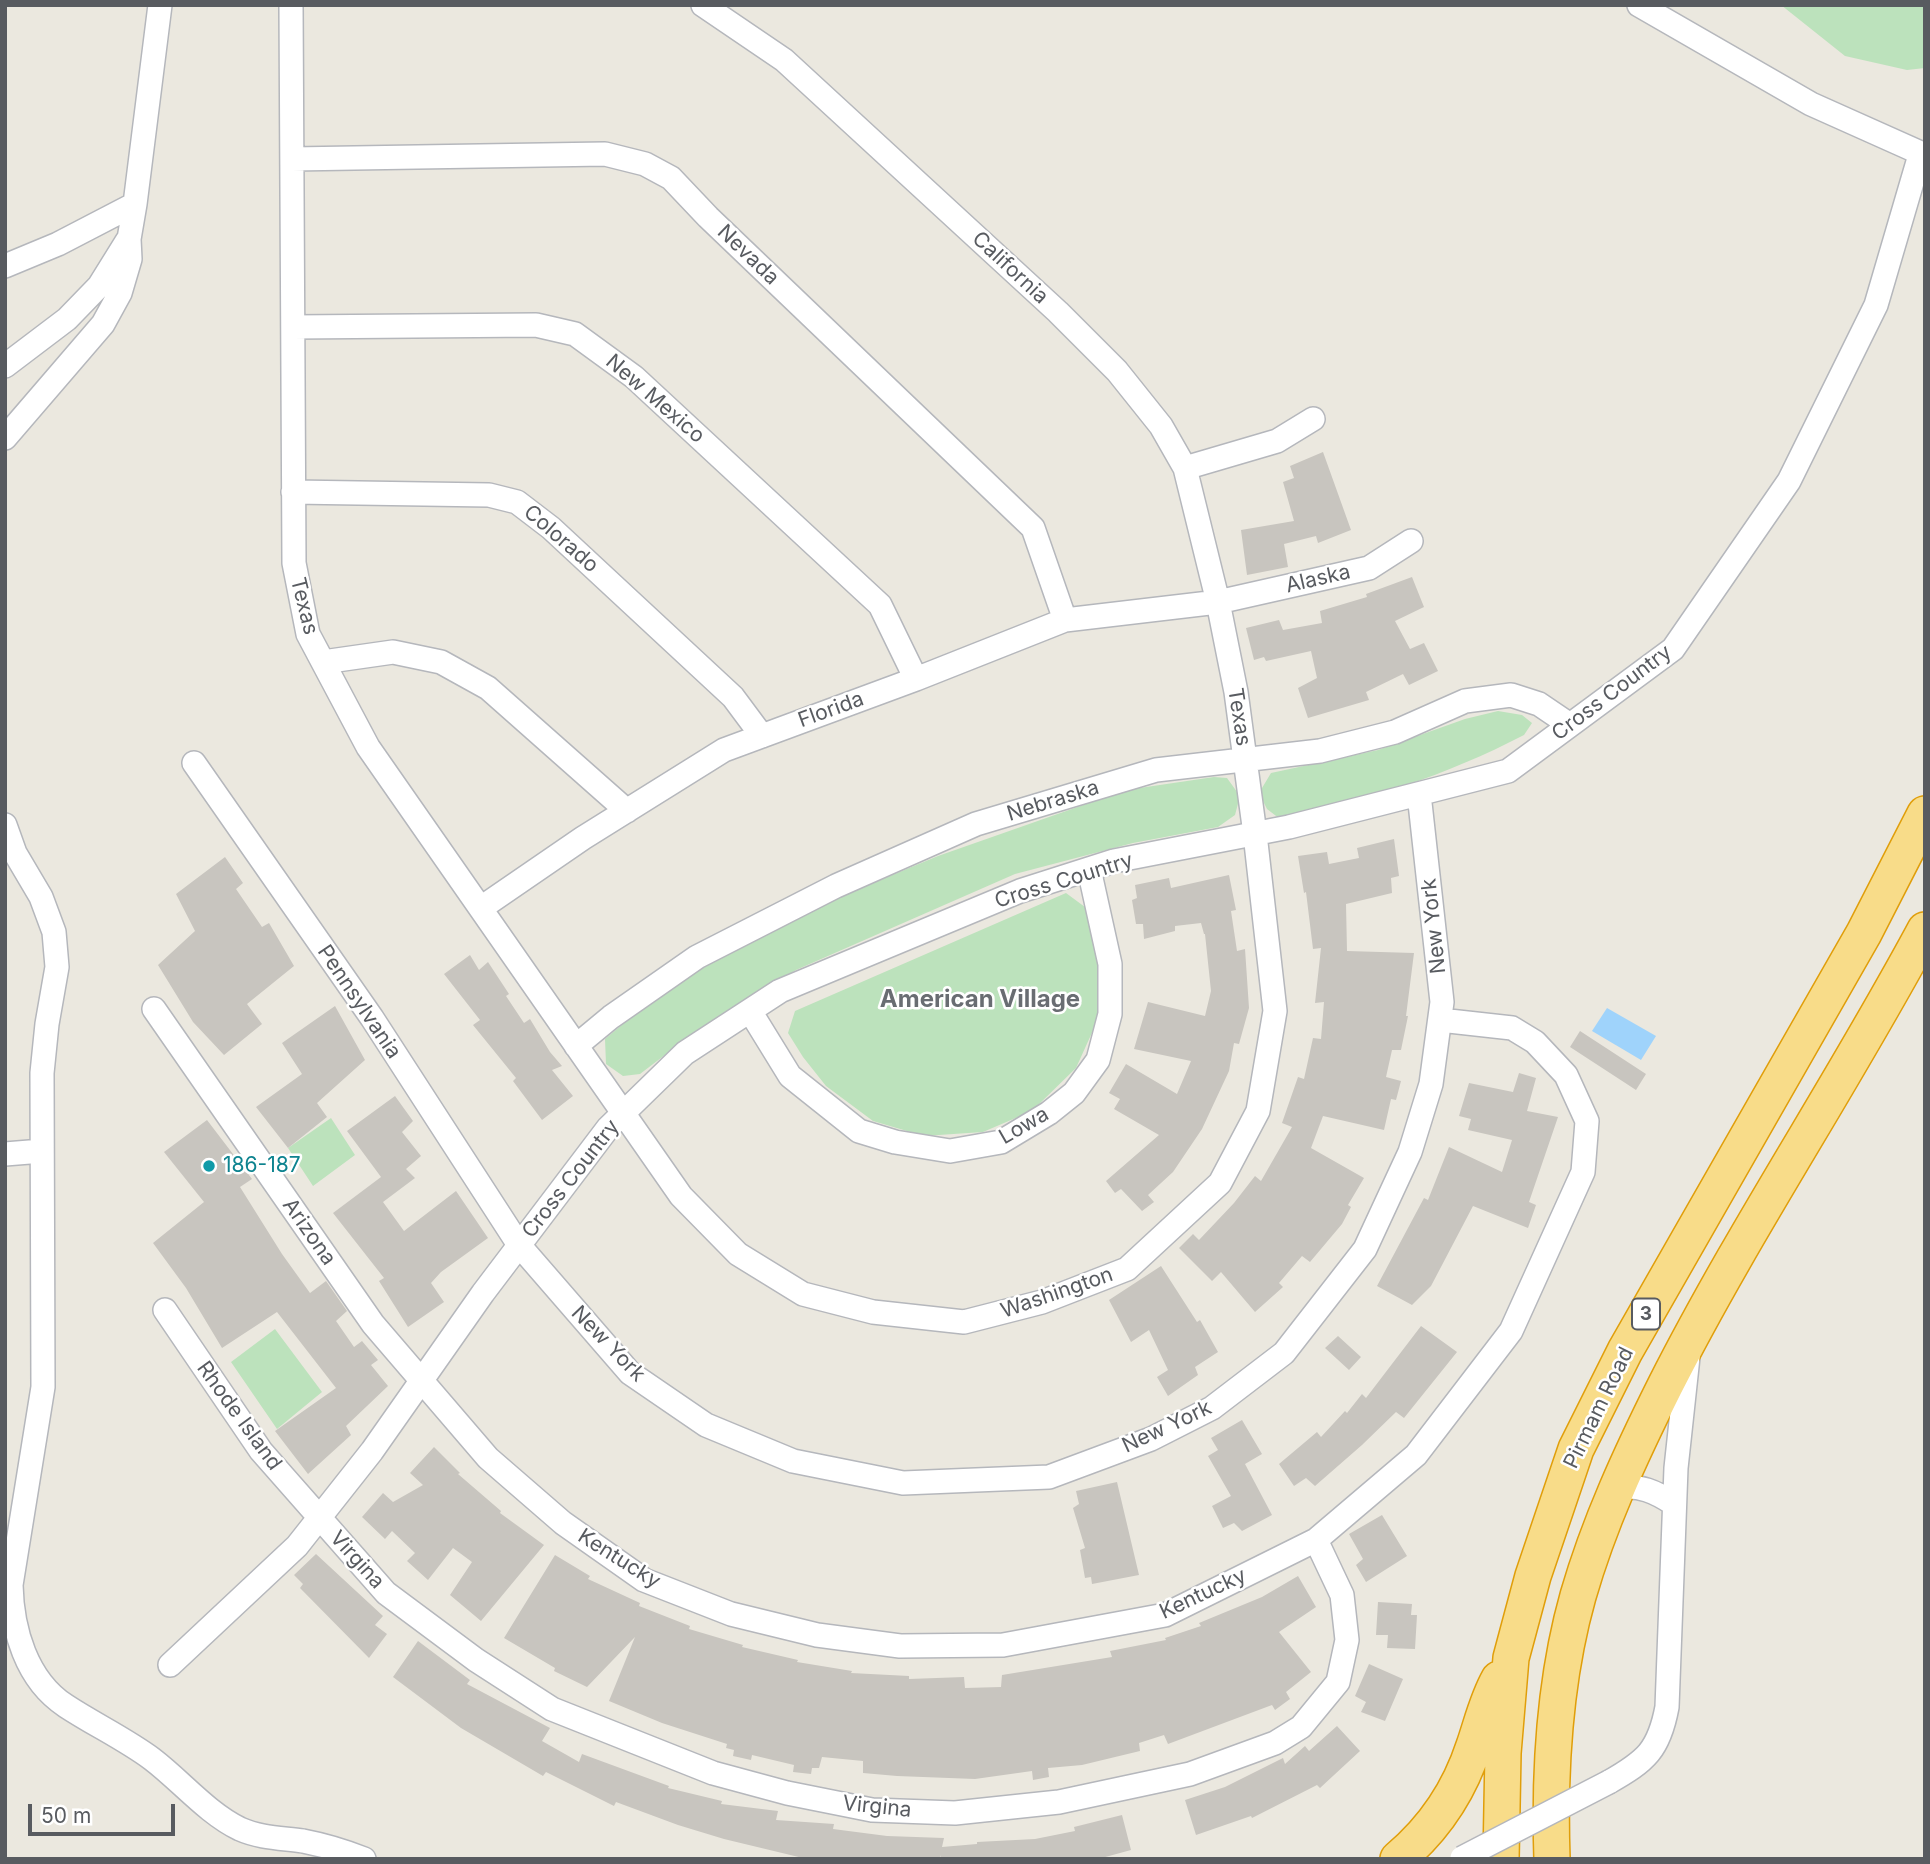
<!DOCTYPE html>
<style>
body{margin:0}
#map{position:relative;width:1930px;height:1864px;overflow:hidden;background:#ebe8df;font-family:Inter,sans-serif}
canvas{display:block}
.frame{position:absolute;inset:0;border:7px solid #585b60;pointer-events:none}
.scale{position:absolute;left:28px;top:1804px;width:147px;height:32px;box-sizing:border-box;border:4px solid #585b60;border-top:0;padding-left:9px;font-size:21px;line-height:24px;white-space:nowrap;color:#585b60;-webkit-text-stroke:5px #fff;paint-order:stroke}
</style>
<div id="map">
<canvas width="1930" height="1864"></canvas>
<div class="frame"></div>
<div class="scale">50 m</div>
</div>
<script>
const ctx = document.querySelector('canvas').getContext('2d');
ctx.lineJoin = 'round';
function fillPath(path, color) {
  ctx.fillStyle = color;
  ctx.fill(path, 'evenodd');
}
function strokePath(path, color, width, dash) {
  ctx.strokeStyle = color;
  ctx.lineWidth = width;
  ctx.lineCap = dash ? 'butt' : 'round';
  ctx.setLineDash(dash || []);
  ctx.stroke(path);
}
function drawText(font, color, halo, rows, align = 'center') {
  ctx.font = font + ' Inter,sans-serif';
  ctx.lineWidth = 5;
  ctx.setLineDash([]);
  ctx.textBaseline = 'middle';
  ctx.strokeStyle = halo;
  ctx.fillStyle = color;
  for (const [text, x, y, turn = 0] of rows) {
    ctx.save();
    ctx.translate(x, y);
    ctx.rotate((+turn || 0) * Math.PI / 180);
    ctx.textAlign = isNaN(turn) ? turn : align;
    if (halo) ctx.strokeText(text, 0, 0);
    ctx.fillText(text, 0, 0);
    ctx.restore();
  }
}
fillPath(new Path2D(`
 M 1781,5 L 1925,5 L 1925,68 L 1907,70 L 1845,56 Z
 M 1498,711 L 1522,715 L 1532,723 L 1524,735 C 1447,775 1365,802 1280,819 L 1267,809 L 1259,793 L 1271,773 L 1378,750 L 1465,719 Z
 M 1214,777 L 1227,778 L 1240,796 L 1235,815 L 1218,827 L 1133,843 L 1015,874 L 796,970 L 691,1035 L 640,1074 L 623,1076 L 606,1064 L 605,1039 L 656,996 L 784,920 L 938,856 L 1126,790 Z
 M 1066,893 L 1089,910 L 1100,954 L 1102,991 L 1095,1026 L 1076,1068 L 1032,1111 L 983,1132 L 924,1136 L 873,1121 L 826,1086 L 803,1057 L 788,1033 L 795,1011 Z
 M 331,1118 L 355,1155 L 313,1186 L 288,1148 Z
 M 275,1329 L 322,1392 L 277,1429 L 231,1362 Z`), '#bce2bc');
fillPath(new Path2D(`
 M 1607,1008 L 1656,1036 L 1641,1060 L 1592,1031 Z`), '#9fd3fb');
fillPath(new Path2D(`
 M 1323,452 L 1351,530 L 1318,543 L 1316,536 L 1284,544 L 1288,567 L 1247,575 L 1241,530 L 1294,521 L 1283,482 L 1294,478 L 1290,466 Z
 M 1412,577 L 1424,607 L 1395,621 L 1410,649 L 1424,643 L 1438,671 L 1409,685 L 1403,674 L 1366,692 L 1369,700 L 1308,718 L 1298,688 L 1317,678 L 1311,651 L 1266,661 L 1264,657 L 1254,660 L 1246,628 L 1279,620 L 1283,630 L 1322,623 L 1320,611 L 1367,597 L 1366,594 Z
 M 1394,839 L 1399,876 L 1391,878 L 1392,893 L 1346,904 L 1347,951 L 1414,953 L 1406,1016 L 1408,1016 L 1401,1050 L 1392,1050 L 1386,1077 L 1401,1081 L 1396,1100 L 1391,1099 L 1384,1130 L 1323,1116 L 1311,1148 L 1364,1178 L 1348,1205 L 1351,1207 L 1342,1224 L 1310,1262 L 1302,1256 L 1279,1283 L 1283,1287 L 1255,1312 L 1221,1272 L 1212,1281 L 1179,1248 L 1193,1234 L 1199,1240 L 1234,1203 L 1255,1176 L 1261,1181 L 1292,1127 L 1282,1123 L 1298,1077 L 1304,1079 L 1313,1038 L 1321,1039 L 1324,1002 L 1315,1003 L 1321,948 L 1313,949 L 1306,892 L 1304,893 L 1298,856 L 1327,852 L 1329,864 L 1359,858 L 1357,848 Z
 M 225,857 L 243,883 L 236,889 L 262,927 L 269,923 L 294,966 L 247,1004 L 262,1024 L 224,1055 L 193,1022 L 158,965 L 195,931 L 176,894 Z
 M 1229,875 L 1236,910 L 1231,911 L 1237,951 L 1245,949 L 1249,1008 L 1239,1044 L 1234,1043 L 1229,1071 L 1202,1129 L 1173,1172 L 1148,1195 L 1154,1202 L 1142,1211 L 1121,1189 L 1115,1193 L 1106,1181 L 1159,1135 L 1114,1109 L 1120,1099 L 1109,1093 L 1126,1064 L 1177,1094 L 1191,1061 L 1134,1049 L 1148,1002 L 1205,1016 L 1211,991 L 1205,934 L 1204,934 L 1201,923 L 1175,926 L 1175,931 L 1144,939 L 1143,924 L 1136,924 L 1132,900 L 1137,898 L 1135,885 L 1169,878 L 1171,888 Z
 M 470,955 L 479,970 L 488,962 L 509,994 L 506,996 L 524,1023 L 530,1019 L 550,1052 L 562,1066 L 552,1070 L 573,1096 L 542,1120 L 513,1081 L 516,1078 L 473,1025 L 480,1020 L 444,974 Z
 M 335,1006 L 365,1060 L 317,1103 L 327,1117 L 288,1148 L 256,1107 L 302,1074 L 282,1043 Z
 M 1580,1031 L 1646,1074 L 1636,1090 L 1570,1047 Z
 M 1519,1073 L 1536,1078 L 1527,1111 L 1558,1117 L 1529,1202 L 1536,1205 L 1528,1228 L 1473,1206 L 1431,1286 L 1412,1305 L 1377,1286 L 1424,1198 L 1428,1200 L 1449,1147 L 1502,1172 L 1512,1140 L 1468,1130 L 1471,1119 L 1459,1116 L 1469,1083 L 1513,1092 Z
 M 395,1096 L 413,1121 L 402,1132 L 421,1156 L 406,1169 L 415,1178 L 383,1202 L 404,1231 L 456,1191 L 488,1238 L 441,1272 L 431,1283 L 444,1302 L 408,1327 L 379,1281 L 384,1278 L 333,1213 L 381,1177 L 347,1131 Z
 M 207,1120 L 252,1179 L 240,1187 L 282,1254 L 310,1293 L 326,1281 L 347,1311 L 336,1321 L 354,1347 L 362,1341 L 378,1360 L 371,1365 L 388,1386 L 346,1426 L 351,1435 L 308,1474 L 275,1431 L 336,1388 L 277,1312 L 222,1348 L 186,1288 L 153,1243 L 204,1202 L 164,1152 Z
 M 1161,1266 L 1197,1322 L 1200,1320 L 1218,1352 L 1195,1367 L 1198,1375 L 1168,1396 L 1157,1377 L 1168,1370 L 1149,1330 L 1131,1342 L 1109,1300 Z
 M 1421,1326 L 1457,1352 L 1404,1418 L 1396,1412 L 1362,1445 L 1315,1486 L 1306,1478 L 1294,1486 L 1279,1464 L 1317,1432 L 1321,1437 L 1345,1411 L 1347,1413 L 1362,1394 L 1366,1398 Z
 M 1338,1336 L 1361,1357 L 1349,1370 L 1325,1348 Z
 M 1242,1420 L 1262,1454 L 1245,1464 L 1272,1515 L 1242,1531 L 1234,1523 L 1223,1528 L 1212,1506 L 1231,1496 L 1208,1456 L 1218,1450 L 1211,1438 Z
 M 434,1447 L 460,1473 L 458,1474 L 501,1511 L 500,1513 L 544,1545 L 481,1621 L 450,1595 L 472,1562 L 453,1548 L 428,1580 L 407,1561 L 415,1553 L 392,1531 L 385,1539 L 362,1517 L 383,1493 L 393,1502 L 423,1485 L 410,1473 Z
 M 1117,1482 L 1139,1575 L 1092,1584 L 1091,1577 L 1085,1578 L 1080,1550 L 1085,1548 L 1073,1508 L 1079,1504 L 1076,1491 Z
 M 1382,1515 L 1407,1556 L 1366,1582 L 1356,1565 L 1363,1559 L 1349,1534 Z
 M 316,1554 L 383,1616 L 375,1625 L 387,1634 L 369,1658 L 300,1588 L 303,1584 L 294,1575 Z
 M 555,1555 L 590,1576 L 588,1579 L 640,1603 L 639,1606 L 690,1626 L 689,1629 L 743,1645 L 742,1647 L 798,1660 L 797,1662 L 852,1671 L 851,1673 L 909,1676 L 909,1679 L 964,1677 L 965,1688 L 1001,1687 L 1002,1675 L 1112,1657 L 1110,1651 L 1166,1640 L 1165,1638 L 1201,1626 L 1199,1623 L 1262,1597 L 1298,1576 L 1316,1607 L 1279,1632 L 1311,1672 L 1286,1692 L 1290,1699 L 1275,1710 L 1272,1705 L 1168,1744 L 1164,1735 L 1139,1743 L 1140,1751 L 1082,1765 L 1048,1768 L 1049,1777 L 1033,1780 L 1032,1771 L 975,1779 L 897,1776 L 863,1773 L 863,1761 L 822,1757 L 819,1768 L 812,1768 L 811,1774 L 793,1772 L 794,1765 L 752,1755 L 751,1760 L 733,1756 L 734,1750 L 726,1748 L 727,1744 L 662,1723 L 609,1701 L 635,1637 L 587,1687 L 554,1671 L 555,1668 L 504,1638 Z
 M 1378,1602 L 1412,1604 L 1411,1615 L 1417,1615 L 1415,1649 L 1387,1648 L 1388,1635 L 1376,1635 Z
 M 418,1641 L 470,1680 L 467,1684 L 550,1728 L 542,1741 L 579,1762 L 582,1754 L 669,1786 L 668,1788 L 722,1801 L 721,1804 L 778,1811 L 776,1820 L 834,1824 L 833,1829 L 887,1836 L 944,1838 L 942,1847 L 977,1844 L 977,1842 L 1035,1839 L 1075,1831 L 1074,1827 L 1122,1815 L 1131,1850 L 1098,1859 L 941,1859 L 941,1855 L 940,1859 L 807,1859 L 724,1839 L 678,1825 L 616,1802 L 614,1806 L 546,1772 L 543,1776 L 461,1728 L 393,1677 Z
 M 1369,1664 L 1403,1679 L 1385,1721 L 1361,1712 L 1366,1702 L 1355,1696 Z
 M 1337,1726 L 1360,1751 L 1320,1788 L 1317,1785 L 1252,1818 L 1251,1816 L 1196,1835 L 1185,1800 L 1225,1787 L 1283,1758 L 1285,1764 L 1305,1746 L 1309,1751 Z`), '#c8c5bf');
const minor = new Path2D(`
 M 291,5 L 294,563 L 308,634 L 368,747 L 681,1196 L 738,1254 L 803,1294 L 873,1312 L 964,1322 L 1042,1302 L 1127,1269 L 1220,1183 L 1258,1111 L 1275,1011 L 1255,834 L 1236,692 L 1218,602 L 1185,468 L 1161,426 L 1117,371 L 1058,312 L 784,60 L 703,5
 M 1639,5 L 1811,104 L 1925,155
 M 292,159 L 605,154 L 645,164 L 671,178 L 708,217 L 1033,528 L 1065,620
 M 5,266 L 58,244 L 135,204
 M 293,327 L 536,325 L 575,334 L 634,377 L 880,605 L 916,679
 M 5,366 L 67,319 L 99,286 L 127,241
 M 5,438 L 103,324 L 120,293 L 130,259 L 129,239 L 135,204 L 160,5
 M 1185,468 L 1277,441 L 1313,419
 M 293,492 L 489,495 L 517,502 L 551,528 L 733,697 L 762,736
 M 323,662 L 393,652 L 441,662 L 488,688 L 627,811
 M 194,763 L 372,1018 L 519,1245 L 630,1373 L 706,1425 L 793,1461 L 903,1483 L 1049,1477 L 1151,1439 L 1212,1408 L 1284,1353 L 1365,1249 L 1410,1152 L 1431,1084 L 1442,1002 L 1419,794
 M 5,825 L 15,853 L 41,897 L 54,932 L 57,967 L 47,1024 L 42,1073 L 43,1387 L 11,1585 C 12,1629 26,1680 66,1706 C 95,1725 125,1739 152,1759 C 181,1781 207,1813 240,1829 C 260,1838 282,1838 303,1841 C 324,1845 344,1851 364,1859
 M 481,908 L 583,838 L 724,750 L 916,679 L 1065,620 L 1218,602 L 1369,568 L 1411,541
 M 154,1009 L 373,1324 L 488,1458 L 563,1523 L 644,1580 L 731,1614 L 817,1635 L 900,1646 L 1003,1645 L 1165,1615 L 1316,1540 L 1416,1455 L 1511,1331 L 1583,1172 L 1587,1121 L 1566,1075 L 1535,1042 L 1512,1028 L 1440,1020
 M 750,1011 L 790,1076 L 859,1131 L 895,1142 L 950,1151 L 1001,1142 L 1049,1113 L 1074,1093 L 1098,1060 L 1110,1014 L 1110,964 L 1089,869
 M 576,1046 L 611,1017 L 697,957 L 836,886 L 976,824 L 1156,770 L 1320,751 L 1395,732 L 1465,701 L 1511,695 L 1539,704 L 1570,725
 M 5,1154 L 42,1151
 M 165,1310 L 261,1451 L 386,1593 L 476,1660 L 552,1709 L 713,1773 L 787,1793 L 872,1810 L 955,1813 L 1059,1802 L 1190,1774 L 1275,1743 L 1301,1727 L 1338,1682 L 1347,1640 L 1342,1595 L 1316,1540
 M 1617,1488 C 1639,1484 1656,1492 1674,1504
 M 170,1665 L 297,1546 L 372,1451 L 483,1293 L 608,1128 L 685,1053 L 780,991 L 1020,891 L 1114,861 L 1289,827 L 1508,771 L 1673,649 L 1789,481 L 1876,305 L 1920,155
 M 1609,1782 C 1646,1761 1659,1750 1667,1707 L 1676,1468 L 1688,1357`);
const highway = new Path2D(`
 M 1398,1859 C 1435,1828 1459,1792 1474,1746 C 1482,1723 1487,1700 1499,1679
 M 1501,1859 L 1503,1753 L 1511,1658 L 1533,1576 L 1576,1449 L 1625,1351 L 1864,933 L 1925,814
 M 1552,1859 C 1549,1771 1554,1681 1578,1596 C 1599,1523 1631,1454 1665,1386 C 1744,1230 1842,1085 1925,930`);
strokePath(minor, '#b5b7bc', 26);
strokePath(highway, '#e09e0a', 38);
strokePath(minor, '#fff', 23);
strokePath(highway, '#f8dc89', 35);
const minorBridge = new Path2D(`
 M 1462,1858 L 1609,1782`);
strokePath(minorBridge, '#b5b7bc', 26, []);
strokePath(minorBridge, '#fff', 23);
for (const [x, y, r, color] of [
 [209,1166,7,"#0f9aa8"]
]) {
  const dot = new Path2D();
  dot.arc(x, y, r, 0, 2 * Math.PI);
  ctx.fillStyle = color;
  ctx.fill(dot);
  strokePath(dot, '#fff', 2.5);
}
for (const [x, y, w] of [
 [1646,1314,28]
]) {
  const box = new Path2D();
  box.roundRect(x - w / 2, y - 15.5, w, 31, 5);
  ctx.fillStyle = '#fff';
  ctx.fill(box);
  strokePath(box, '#585b60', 2);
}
drawText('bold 19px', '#585b60', null, [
 ["3",1646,1314]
]);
drawText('21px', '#585b60', '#fff', [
 ["Nevada",748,255,44],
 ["California",1010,268,43],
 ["New Mexico",655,399,41],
 ["Colorado",561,539,41],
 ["Alaska",1318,579,-13],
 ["Texas",304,606,76],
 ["Cross Country",1612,693,-37],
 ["Florida",831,710,-20],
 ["Texas",1239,717,81],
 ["Nebraska",1053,801,-17],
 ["Cross Country",1064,881,-17],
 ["New York",1434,926,-96],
 ["Pennsylvania",359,1002,56],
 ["Lowa",1024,1126,-30],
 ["Cross Country",571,1179,-52],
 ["Arizona",309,1232,55],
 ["Washington",1057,1293,-19],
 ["New York",608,1344,46],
 ["Pirmam Road",1599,1408,-64],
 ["Rhode Island",239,1416,54],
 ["New York",1167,1427,-25],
 ["Kentucky",619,1559,32],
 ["Virgina",357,1560,48],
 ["Kentucky",1203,1594,-25],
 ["Virgina",877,1807,6]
]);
drawText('21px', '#0d838f', '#fff', [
 ["186-187",223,1166]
], 'left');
drawText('bold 24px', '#696d72', '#fff', [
 ["American Village",980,1000]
]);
</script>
